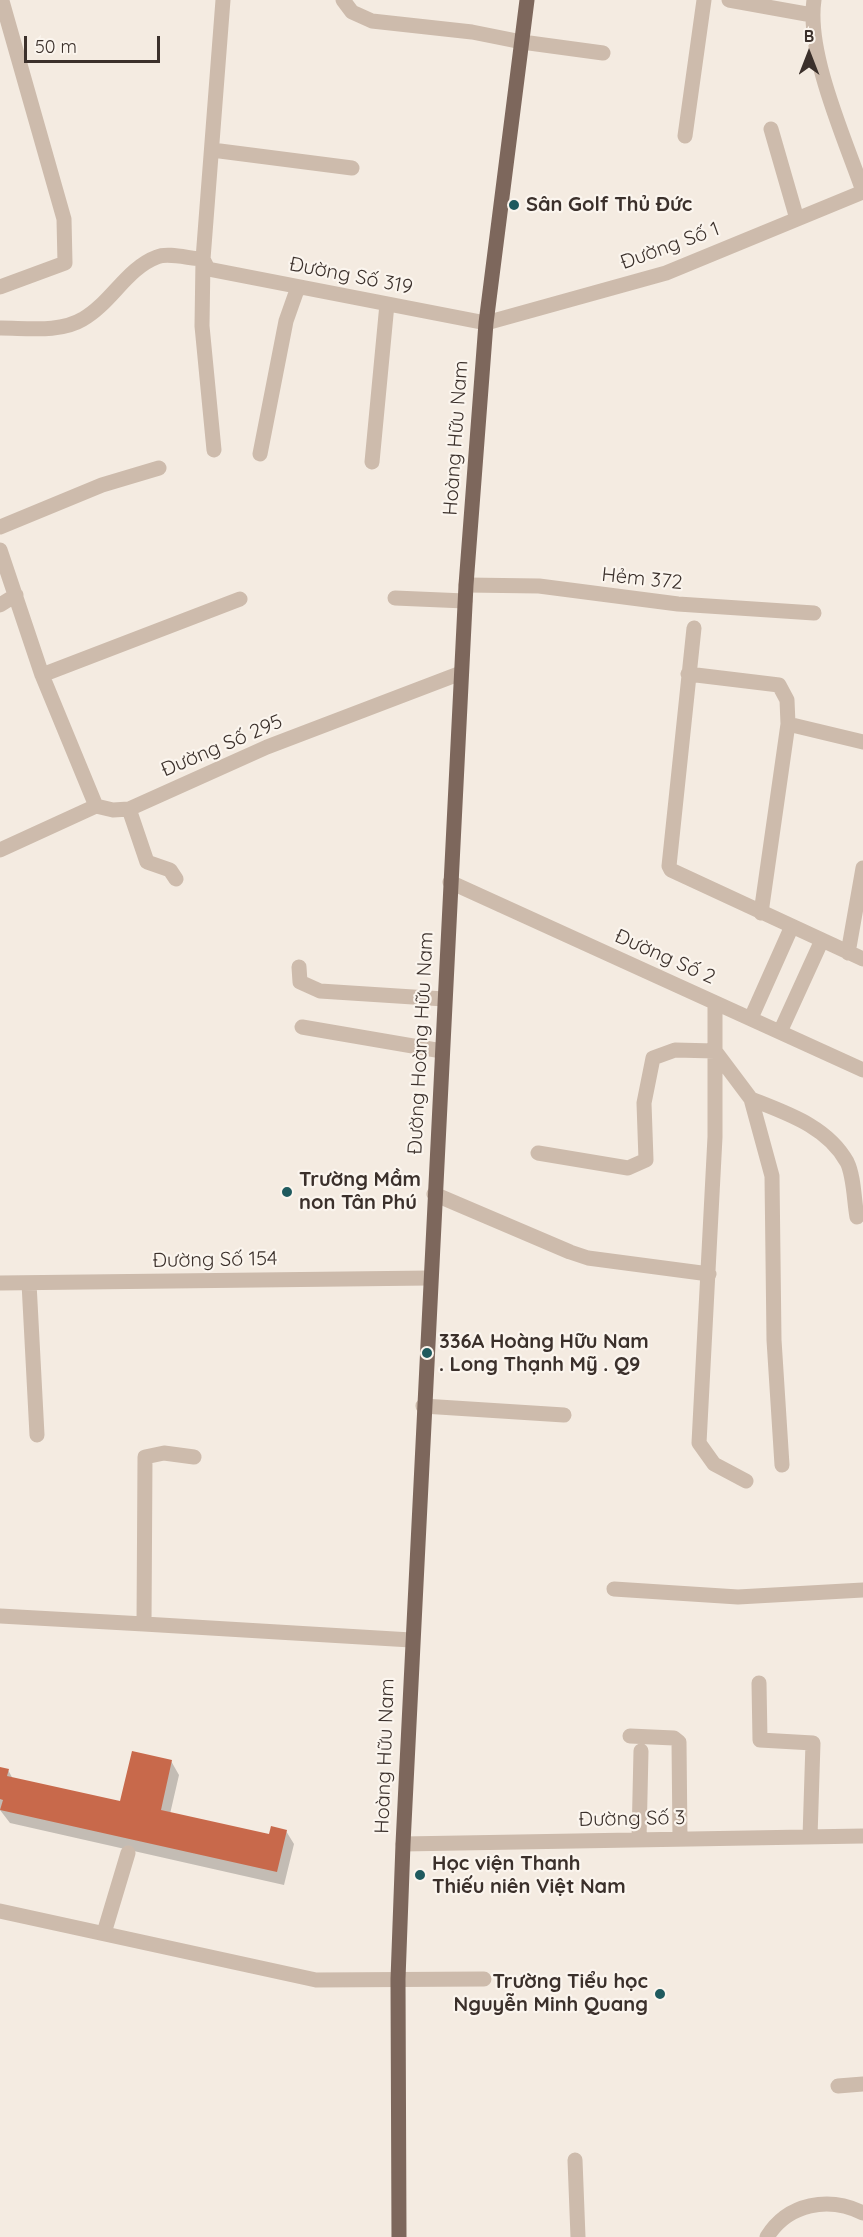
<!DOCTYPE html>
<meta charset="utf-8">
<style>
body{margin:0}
#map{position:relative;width:863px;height:2237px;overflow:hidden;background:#f4ebe1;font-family:Quicksand,sans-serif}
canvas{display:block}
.north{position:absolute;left:779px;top:24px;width:60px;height:60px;-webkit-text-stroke:4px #fbf5ee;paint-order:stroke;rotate:0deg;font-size:16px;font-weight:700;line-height:24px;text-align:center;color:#3b302b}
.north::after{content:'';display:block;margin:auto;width:21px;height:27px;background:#3b302b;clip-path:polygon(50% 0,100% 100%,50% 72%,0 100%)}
.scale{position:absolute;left:24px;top:36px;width:136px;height:27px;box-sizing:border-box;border:3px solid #3b302b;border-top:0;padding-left:8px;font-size:18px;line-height:21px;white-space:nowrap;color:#3b302b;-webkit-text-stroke:4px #fbf5ee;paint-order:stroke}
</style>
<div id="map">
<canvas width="863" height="2237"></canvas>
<div class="north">B</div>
<div class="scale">50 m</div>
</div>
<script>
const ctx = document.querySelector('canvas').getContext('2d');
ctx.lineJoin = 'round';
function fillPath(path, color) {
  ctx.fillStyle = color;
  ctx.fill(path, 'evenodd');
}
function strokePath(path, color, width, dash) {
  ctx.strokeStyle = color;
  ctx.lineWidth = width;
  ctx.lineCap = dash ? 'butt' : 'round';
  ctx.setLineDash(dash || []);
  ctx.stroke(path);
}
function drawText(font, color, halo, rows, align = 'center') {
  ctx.font = font + ' Quicksand,sans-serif';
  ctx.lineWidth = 4.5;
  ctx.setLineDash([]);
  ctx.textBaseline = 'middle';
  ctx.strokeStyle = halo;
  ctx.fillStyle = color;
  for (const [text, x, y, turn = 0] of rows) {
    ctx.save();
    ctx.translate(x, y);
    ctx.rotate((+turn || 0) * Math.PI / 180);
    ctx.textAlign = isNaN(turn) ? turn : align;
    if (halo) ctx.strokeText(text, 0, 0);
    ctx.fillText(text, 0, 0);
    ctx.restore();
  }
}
fillPath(new Path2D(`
 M 171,1761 L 179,1775 L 170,1814 L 270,1836 L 286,1831 L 294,1844 L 284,1885 L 10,1823 L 0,1810 L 0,1768 L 8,1770 L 13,1779 L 121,1803 Z`), '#0003');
fillPath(new Path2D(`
 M 132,1751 L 172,1760 L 161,1810 L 269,1834 L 271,1826 L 287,1830 L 277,1872 L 0,1810 L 3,1800 L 0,1799 L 0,1767 L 9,1769 L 7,1776 L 120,1801 Z`), '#c8694b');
strokePath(new Path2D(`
 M 223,0 L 203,259 L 208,269 L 486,323 L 666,273 L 863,192
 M 343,0 L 352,12 L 372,21 L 472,32 L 522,42 L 603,53
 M 729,0 L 812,15
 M 814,0 C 806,53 845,139 863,191
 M 771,129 L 797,219
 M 685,136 L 704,0
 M 212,150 L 352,168
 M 0,287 L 65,263 L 64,219 L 2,1
 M 1,328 C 27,328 60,333 83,319 C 111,303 127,268 157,257 C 168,252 191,259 203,259 L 202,326 L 214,450
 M 260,454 L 286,321 L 298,287
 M 372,462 L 387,304
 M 0,527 L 102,485 L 159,468
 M 0,550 L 42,675 L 96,806
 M 466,585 L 539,586 L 678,604 L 814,613
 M 395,598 L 465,601
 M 0,605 L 16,595
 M 694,628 L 669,866 L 671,870 L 863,959
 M 688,674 L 779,685 L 787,700 L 788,724 L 761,913
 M 42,675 L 240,599
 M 788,724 L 863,742
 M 129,809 L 147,862 L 170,870 L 176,879
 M 0,850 L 96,806 L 113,810 L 129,809 L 267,747 L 461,673
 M 450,882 L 863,1070
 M 848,953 L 863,868
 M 299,967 L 300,982 L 320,991 L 444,999
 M 715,1003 L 715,1137 L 699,1443 L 714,1464 L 746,1481
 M 751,1018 L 792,926
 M 302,1027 L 442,1051
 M 780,1032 L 822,940
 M 751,1099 C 786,1113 827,1126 847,1162 C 854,1176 854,1201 857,1217
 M 538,1153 L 628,1168 L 646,1160 L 644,1103 L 653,1058 L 675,1050 L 715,1051 L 751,1099 L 772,1176 L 774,1340 L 782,1465
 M 434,1194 L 570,1252 L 588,1258 L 709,1274
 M 0,1283 L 430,1278
 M 29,1283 L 37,1435
 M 423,1406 L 564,1415
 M 194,1457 L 164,1453 L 145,1457 L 144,1624 L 411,1640
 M 614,1589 L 738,1597 L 863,1590
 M 0,1616 L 144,1624
 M 759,1683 L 760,1740 L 813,1743 L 810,1837
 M 630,1736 L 674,1738 L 679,1742 L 680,1839
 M 639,1840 L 641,1751
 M 403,1844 L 863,1836
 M 0,1911 L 316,1980 L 484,1979
 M 104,1933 L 128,1853
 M 838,2086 L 863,2084
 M 575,2160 L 578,2237
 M 767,2237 C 788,2203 829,2196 863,2213`), '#cdbbac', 15);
strokePath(new Path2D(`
 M 399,2237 L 398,1979 L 403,1844 L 466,585 L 486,323 L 527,0`), '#7d675c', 15);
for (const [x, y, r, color] of [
 [514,205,6,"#1f5a5e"],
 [287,1192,6,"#1f5a5e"],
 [427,1353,6,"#1f5a5e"],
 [420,1875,6,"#1f5a5e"],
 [660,1994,6,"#1f5a5e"]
]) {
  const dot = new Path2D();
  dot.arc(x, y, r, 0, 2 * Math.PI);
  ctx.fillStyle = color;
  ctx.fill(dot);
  strokePath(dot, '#fbf5ee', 2);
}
drawText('bold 20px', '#3b302b', '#fbf5ee', [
 ["Sân Golf Thủ Đức",526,205],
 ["Trường Mầm",299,1180],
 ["non Tân Phú",299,1203],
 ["336A Hoàng Hữu Nam",439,1342],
 [". Long Thạnh Mỹ . Q9",439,1365],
 ["Học viện Thanh",432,1864],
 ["Thiếu niên Việt Nam",432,1887],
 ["Trường Tiểu học",648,1982,"right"],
 ["Nguyễn Minh Quang",648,2005,"right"]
], 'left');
drawText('20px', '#3b302b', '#fbf5ee', [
 ["Đường Số 1",670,246,-20],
 ["Đường Số 319",351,276,11],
 ["Hoàng Hữu Nam",456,438,-86],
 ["Hẻm 372",642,579,6],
 ["Đường Số 295",222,746,-23],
 ["Đường Số 2",665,957,24],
 ["Đường Hoàng Hữu Nam",421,1043,-87],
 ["Đường Số 154",215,1260,-1],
 ["Hoàng Hữu Nam",385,1756,-88],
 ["Đường Số 3",632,1819,-1]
]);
</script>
